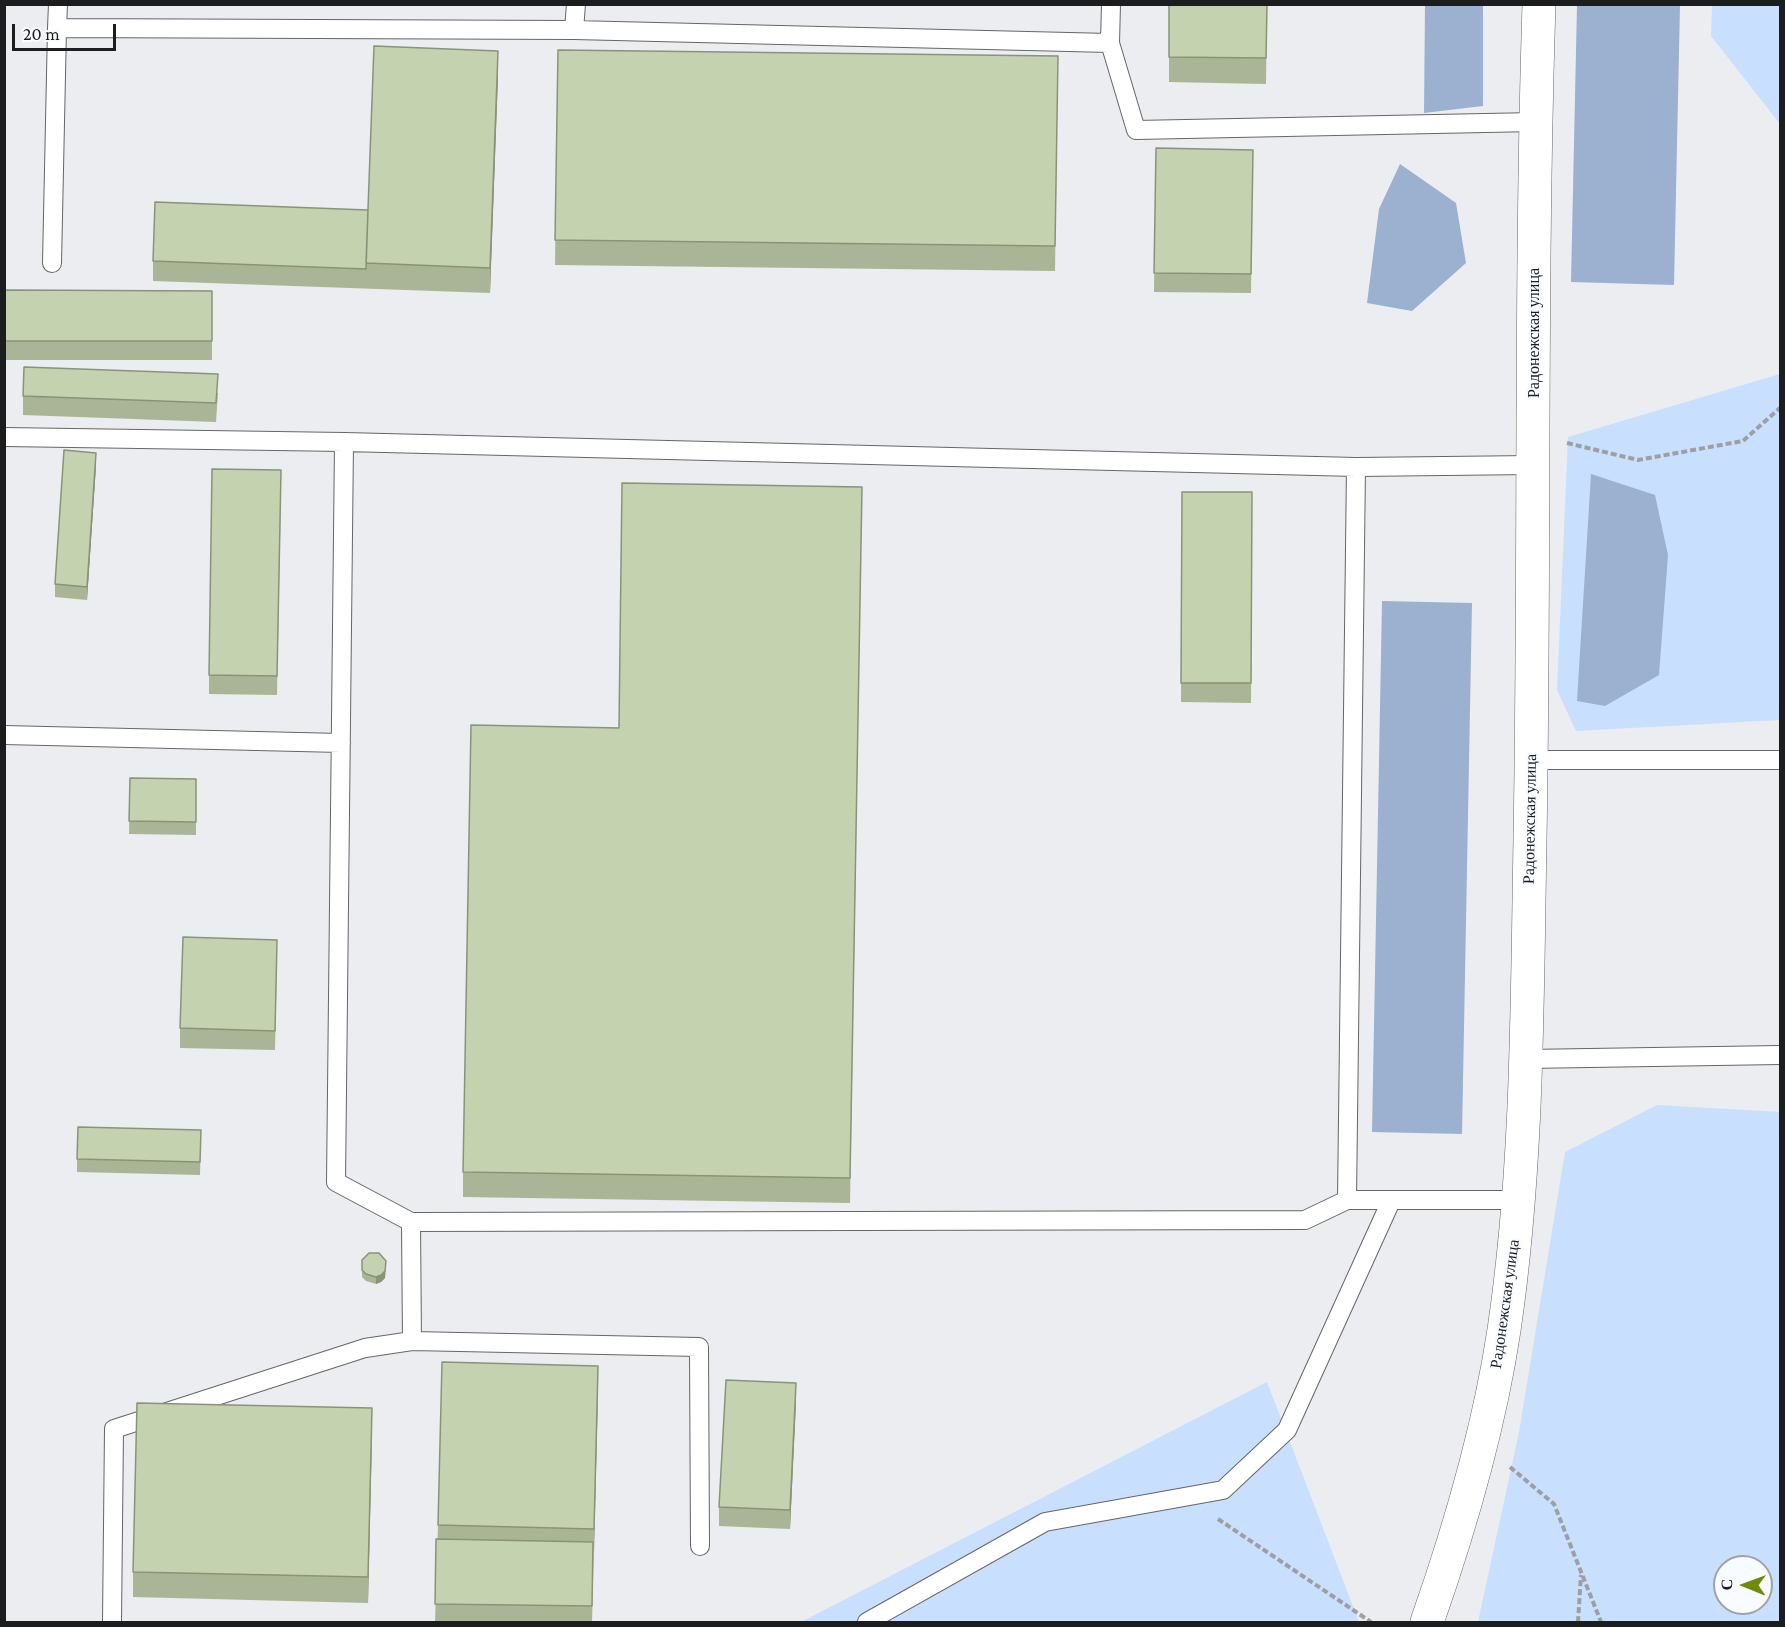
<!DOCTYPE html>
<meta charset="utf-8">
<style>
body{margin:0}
#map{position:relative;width:1785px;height:1627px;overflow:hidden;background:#ebedf1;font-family:"Crimson Pro",serif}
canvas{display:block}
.frame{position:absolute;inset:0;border:6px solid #1c1d1e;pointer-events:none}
.north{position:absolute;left:1713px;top:1555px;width:60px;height:60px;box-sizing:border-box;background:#f8fbff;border:2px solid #a0a2a5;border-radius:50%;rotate:271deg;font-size:16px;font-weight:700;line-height:24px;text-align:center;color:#1c1d1e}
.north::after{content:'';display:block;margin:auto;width:21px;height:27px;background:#6c8b09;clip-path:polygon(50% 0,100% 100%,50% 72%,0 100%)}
.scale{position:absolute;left:12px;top:24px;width:104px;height:27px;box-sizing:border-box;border:3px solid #1c1d1e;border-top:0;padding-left:8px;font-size:18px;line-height:21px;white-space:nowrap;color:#1c1d1e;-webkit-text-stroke:4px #f8fbff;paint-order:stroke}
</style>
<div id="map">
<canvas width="1785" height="1627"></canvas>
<div class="frame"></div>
<div class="north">С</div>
<div class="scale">20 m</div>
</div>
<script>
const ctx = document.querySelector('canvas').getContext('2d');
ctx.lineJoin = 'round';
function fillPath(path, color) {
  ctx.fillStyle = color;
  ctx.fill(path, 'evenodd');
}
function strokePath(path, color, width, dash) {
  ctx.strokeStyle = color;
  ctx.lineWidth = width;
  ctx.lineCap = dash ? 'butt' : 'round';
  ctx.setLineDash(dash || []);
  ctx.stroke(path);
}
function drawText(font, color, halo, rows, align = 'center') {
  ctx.font = font + ' "Crimson Pro",serif';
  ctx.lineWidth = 5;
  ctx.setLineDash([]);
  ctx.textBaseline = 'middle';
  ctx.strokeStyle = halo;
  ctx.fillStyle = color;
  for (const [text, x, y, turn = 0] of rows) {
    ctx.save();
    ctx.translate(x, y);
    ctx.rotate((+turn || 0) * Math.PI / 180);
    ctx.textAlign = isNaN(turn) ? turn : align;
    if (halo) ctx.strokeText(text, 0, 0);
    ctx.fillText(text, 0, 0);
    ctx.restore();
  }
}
fillPath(new Path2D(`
 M 1712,5 L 1780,5 L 1780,124 L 1711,36 Z
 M 1780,374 L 1780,720 L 1576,731 L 1557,690 L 1568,437 Z
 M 1657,1105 L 1780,1112 L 1780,1622 L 1478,1622 L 1519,1432 L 1565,1152 ZM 1725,1567 L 1761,1567 L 1761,1603 L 1725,1603 Z
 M 1267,1382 L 1359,1622 L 801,1622 Z`), '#c9dffe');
fillPath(new Path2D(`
 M 1425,5 L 1483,5 L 1483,106 L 1424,113 Z
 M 1577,5 L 1680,5 L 1674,285 L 1571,282 Z
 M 1400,164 L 1456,203 L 1466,263 L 1412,311 L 1367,303 L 1379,209 Z
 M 1591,474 L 1655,495 L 1668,555 L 1659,675 L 1605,706 L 1577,701 Z
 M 1382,601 L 1472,603 L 1462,1134 L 1372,1132 Z`), '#9bb1cf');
const service = new Path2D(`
 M 58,4 L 57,28 L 574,30 L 1110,43 L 1136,130 L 1535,122
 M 574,30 L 576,4
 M 1110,43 L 1111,4
 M 52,263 L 57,28
 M 4,437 L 344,442
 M 4,735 L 341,743
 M 1532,760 L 1780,760
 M 1526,1059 L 1780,1055
 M 1347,1200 L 1356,467
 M 411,1222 L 1305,1220 L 1347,1200 L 1519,1200
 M 412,1341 L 411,1222 L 336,1182 L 344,442 L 1356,467 L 1533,465
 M 112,1622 L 114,1429 L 365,1348 L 412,1341 L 699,1347 L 700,1546
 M 867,1622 L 1045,1522 L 1223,1490 L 1287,1430 L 1391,1201`);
const tertiary = new Path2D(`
 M 1427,1622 C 1460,1528 1489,1430 1504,1330 C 1528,1168 1527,1003 1530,840 C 1535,561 1530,283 1539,4`);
strokePath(service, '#646669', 20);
strokePath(tertiary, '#646669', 34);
strokePath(new Path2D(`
 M 1567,443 L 1638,460 L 1743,441 L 1780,408
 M 1510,1467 L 1554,1504 L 1601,1622
 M 1218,1519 L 1371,1622
 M 1578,1622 L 1581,1575`), '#9d9fa2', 4, [6, 3]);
strokePath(service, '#fff', 18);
strokePath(tertiary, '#fff', 33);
fillPath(new Path2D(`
 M 1169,4 L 1267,4 L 1266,84 L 1169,82 Z
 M 558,50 L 1058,56 L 1055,271 L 555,265 Z
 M 498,76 L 490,293 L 153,281 L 153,261 L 368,210 Z
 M 1156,148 L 1253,150 L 1251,293 L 1154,292 Z
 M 4,290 L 212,291 L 212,360 L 4,360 Z
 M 218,393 L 216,422 L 23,415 L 23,396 Z
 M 96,466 L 87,600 L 55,597 L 55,584 Z
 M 862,487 L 850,1203 L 463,1197 L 463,1172 L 619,728 Z
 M 281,489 L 277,695 L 209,694 L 209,675 Z
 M 1182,492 L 1252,492 L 1251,703 L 1181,702 Z
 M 130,778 L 196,779 L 196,835 L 129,834 Z
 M 277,959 L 275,1050 L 180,1048 L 180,1028 Z
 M 201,1130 L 200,1175 L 77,1172 L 77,1159 Z
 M 362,1260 L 386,1267 L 385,1278 L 381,1282 L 376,1284 L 366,1281 L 362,1277 Z
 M 598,1391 L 592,1623 L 435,1623 L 438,1525 Z
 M 796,1402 L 790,1529 L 719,1526 L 719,1507 Z
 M 372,1433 L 368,1603 L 133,1597 L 133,1572 Z`), '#a9b596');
fillPath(new Path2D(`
 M 498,51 L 498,76 L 490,293 L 490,268 Z
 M 96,453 L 96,466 L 87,600 L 87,587 Z
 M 386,1261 L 385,1278 L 381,1282 L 376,1284 L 376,1277 Z
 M 598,1366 L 598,1391 L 594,1554 L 594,1529 Z
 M 796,1383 L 796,1402 L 790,1529 L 790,1510 Z
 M 372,1408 L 372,1433 L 368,1603 L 368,1577 Z`), '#8a937a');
const building = new Path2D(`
 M 1169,4 L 1267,4 L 1266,58 L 1169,57 Z
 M 374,46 L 498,51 L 490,268 L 366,263 Z
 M 558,50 L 1058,56 L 1055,246 L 555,240 Z
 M 1156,148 L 1253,150 L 1251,274 L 1154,273 Z
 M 155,202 L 368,210 L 366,269 L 153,261 Z
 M 4,290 L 212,291 L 212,341 L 4,341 Z
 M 24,367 L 218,374 L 216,403 L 23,396 Z
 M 64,450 L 96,453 L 87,587 L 55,584 Z
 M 212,469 L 281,470 L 277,676 L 209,675 Z
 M 622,483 L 862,487 L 850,1178 L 463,1172 L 471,725 L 619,728 Z
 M 1182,492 L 1252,492 L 1251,683 L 1181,683 Z
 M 130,778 L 196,779 L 196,822 L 129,821 Z
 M 183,937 L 277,940 L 275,1031 L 180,1028 Z
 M 78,1127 L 201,1130 L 200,1162 L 77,1159 Z
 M 369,1253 L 379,1253 L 386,1261 L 385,1271 L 381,1275 L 376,1277 L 366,1274 L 362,1270 L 362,1260 Z
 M 442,1362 L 598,1366 L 594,1529 L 438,1525 Z
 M 726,1380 L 796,1383 L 790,1510 L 719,1507 Z
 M 137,1403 L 372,1408 L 368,1577 L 133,1572 Z
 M 436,1539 L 593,1542 L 592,1606 L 435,1604 Z`);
fillPath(building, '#c5d2af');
strokePath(building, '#8a937a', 1.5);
drawText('16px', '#1c1d1e', '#f8fbff', [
 ["Радонежская улица",1534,333,-90],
 ["Радонежская улица",1530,819,-89],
 ["Радонежская улица",1505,1304,-82]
]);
</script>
